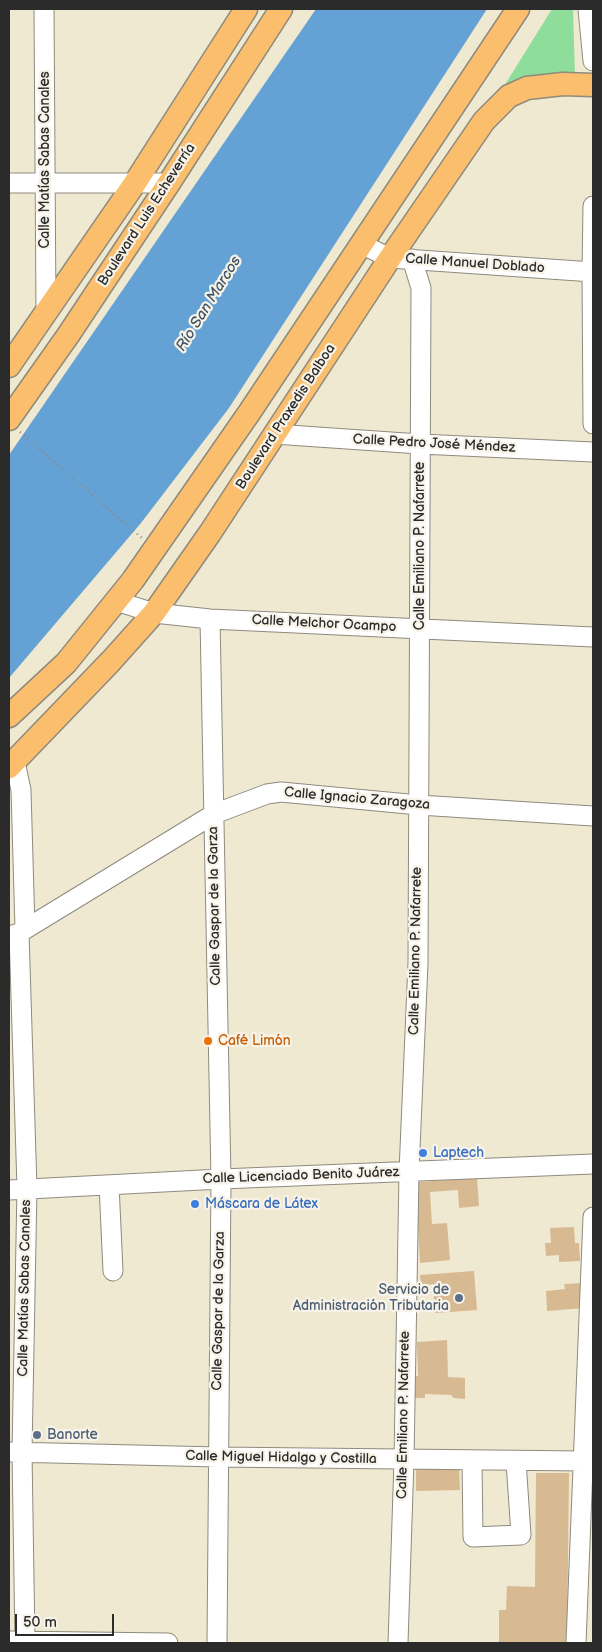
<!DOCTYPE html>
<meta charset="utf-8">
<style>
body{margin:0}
#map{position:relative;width:602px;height:1652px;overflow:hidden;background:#f0e9d1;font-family:"Balsamiq Sans",sans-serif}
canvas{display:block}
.frame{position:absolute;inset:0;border:10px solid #2b2b2b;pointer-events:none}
.scale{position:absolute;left:15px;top:1614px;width:99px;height:22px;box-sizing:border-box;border:2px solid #2b2b2b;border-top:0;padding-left:6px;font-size:15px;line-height:18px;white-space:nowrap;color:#2b2b2b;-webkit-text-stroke:4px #f7f3e8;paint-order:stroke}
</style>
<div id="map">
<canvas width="602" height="1652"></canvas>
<div class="frame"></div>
<div class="scale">50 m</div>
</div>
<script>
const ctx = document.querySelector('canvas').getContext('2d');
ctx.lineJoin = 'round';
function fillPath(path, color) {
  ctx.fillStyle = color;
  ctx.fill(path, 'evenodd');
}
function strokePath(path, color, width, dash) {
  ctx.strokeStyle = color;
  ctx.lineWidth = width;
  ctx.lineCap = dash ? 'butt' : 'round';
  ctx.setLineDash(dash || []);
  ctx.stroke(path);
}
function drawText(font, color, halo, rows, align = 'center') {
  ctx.font = font + ' "Balsamiq Sans",sans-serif';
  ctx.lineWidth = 4.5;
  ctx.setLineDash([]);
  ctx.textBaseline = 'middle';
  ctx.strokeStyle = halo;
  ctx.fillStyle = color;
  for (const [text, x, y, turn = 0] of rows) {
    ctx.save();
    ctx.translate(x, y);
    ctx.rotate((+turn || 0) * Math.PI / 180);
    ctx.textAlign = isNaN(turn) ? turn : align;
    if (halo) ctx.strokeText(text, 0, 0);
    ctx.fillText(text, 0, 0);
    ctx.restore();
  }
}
fillPath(new Path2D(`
 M 552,9 L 573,9 L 575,78 L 501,91 Z`), '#8fdd9b');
fillPath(new Path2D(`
 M 316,9 L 487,9 L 229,408 L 141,523 L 9,678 L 9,455 Z`), '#64a1d5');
fillPath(new Path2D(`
 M 477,1178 L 479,1206 L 459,1208 L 458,1190 L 430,1192 L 432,1224 L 447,1223 L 450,1260 L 420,1263 L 417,1207 L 419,1206 L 419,1182 Z
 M 574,1227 L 575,1243 L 579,1243 L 580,1261 L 559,1262 L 559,1255 L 546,1256 L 545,1243 L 551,1243 L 550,1228 Z
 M 474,1271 L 477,1310 L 435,1313 L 434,1296 L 439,1295 L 438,1284 L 421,1285 L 420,1275 Z
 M 582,1283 L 584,1308 L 547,1311 L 546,1291 L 565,1289 L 564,1284 Z
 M 447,1340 L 448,1377 L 465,1378 L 465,1399 L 454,1398 L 451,1395 L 425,1394 L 425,1398 L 410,1398 L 411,1376 L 418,1376 L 417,1342 Z
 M 459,1468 L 460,1490 L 416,1491 L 416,1469 Z
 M 536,1473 L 569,1473 L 567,1643 L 499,1643 L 499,1610 L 506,1610 L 507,1586 L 535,1587 Z`), '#d7b992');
const minor = new Path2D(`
 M 44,9 L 46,312
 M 588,9 L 593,61
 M 9,183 L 169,183
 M 593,206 L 592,272 L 593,424
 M 361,244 L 390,258 L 593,272
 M 274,434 L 420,444 L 593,452
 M 116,601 L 154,613 L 210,619 L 593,637
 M 210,619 L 221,1179 L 217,1643
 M 15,762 L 21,790 L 25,929
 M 19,933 L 27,1188 L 22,1452 L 25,1643
 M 9,936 L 19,933 L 214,814 L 267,794 L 281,792 L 419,805 L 593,816
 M 109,1185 L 113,1271
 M 9,1190 L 221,1179 L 593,1164
 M 10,1452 L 218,1457 L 583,1461
 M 472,1461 L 473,1537 L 521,1535 L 516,1461
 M 9,1641 L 168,1643
 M 398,1643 L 404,1460 L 409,1172 L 418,963 L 421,288 L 412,259
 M 576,1643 L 593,1217`);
const major = new Path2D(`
 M 9,366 L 135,183 L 246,9
 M 9,419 L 69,334 L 169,183 L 281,9
 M 9,716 L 66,663 L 133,580 L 249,413 L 518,9
 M 9,767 L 111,661 L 154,613 L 210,533 L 390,258 L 484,121 L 509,96 L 527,88 L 563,84 L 593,85`);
strokePath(minor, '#8e8a7e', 21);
strokePath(major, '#8e8a7e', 25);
strokePath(new Path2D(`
 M 20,432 L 142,538`), '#8e8a7e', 2.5, [1, 4]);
strokePath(minor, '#fff', 19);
strokePath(major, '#fabe6d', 22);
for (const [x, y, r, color] of [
 [208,1041,5,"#e8710a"],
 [423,1153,5,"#3f7fe0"],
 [195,1204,5,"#3f7fe0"],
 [459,1298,5,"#5c6f8a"],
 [37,1435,5,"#5c6f8a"]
]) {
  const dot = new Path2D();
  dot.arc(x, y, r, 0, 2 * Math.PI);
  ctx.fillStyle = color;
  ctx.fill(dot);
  strokePath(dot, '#f7f3e8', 2);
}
drawText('14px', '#2b2b2b', '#f7f3e8', [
 ["Calle Matías Sabas Canales",45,160,-90],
 ["Boulevard Luis Echeverría",147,215,-57],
 ["Calle Manuel Doblado",475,264,4],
 ["Boulevard Praxedis Balboa",286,417,-57],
 ["Calle Pedro José Méndez",434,444,3],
 ["Calle Emiliano P. Nafarrete",420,546,-90],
 ["Calle Melchor Ocampo",324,624,3],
 ["Calle Ignacio Zaragoza",357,799,5],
 ["Calle Gaspar de la Garza",215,906,-91],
 ["Calle Emiliano P. Nafarrete",416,951,-89],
 ["Calle Licenciado Benito Juárez",301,1176,-2],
 ["Calle Matías Sabas Canales",25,1288,-89],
 ["Calle Gaspar de la Garza",219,1311,-89],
 ["Calle Emiliano P. Nafarrete",404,1415,-89],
 ["Calle Miguel Hidalgo y Costilla",281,1458,1]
]);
drawText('14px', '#c56008', '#f7f3e8', [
 ["Café Limón",218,1041]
], 'left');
drawText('14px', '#366cbe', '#f7f3e8', [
 ["Laptech",433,1153],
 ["Máscara de Látex",205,1204]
], 'left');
drawText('14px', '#4e5e75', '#f7f3e8', [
 ["Servicio de",449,1290],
 ["Administración Tributaria",449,1306],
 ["Banorte",47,1435,"left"]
], 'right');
drawText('italic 15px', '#3f5466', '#f7f3e8', [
 ["Río San Marcos",209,304,-58]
]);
</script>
